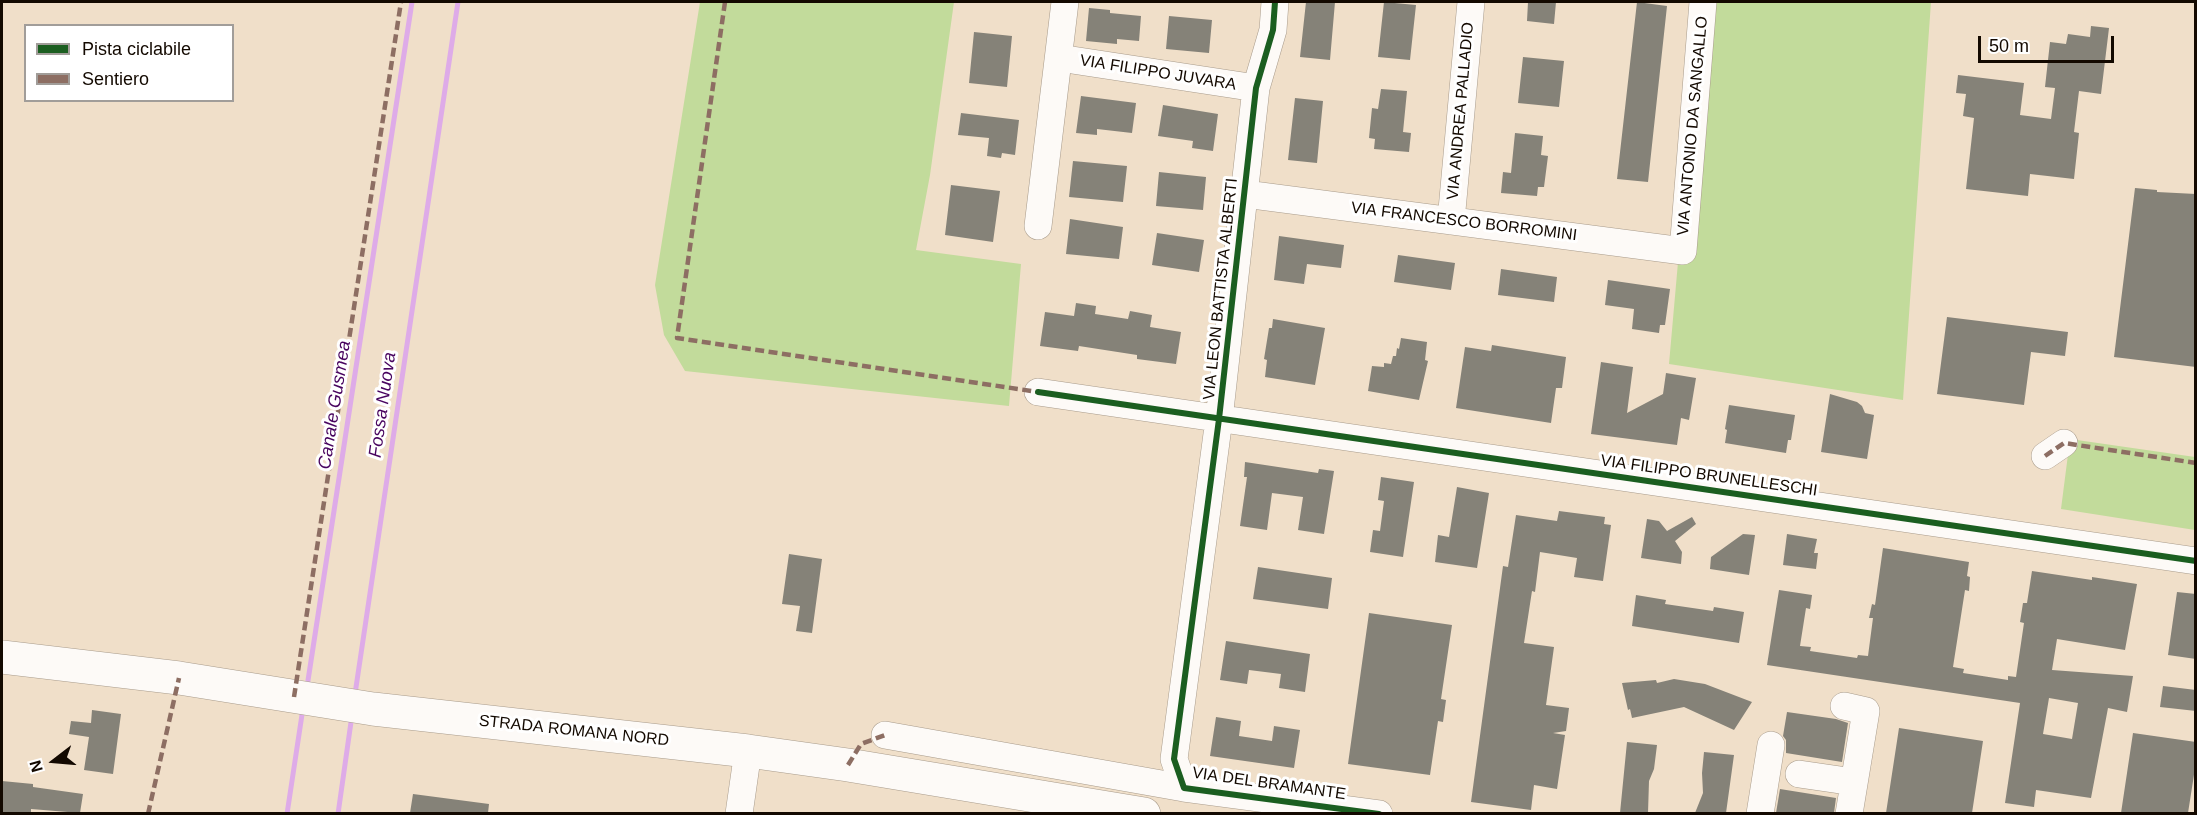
<!DOCTYPE html>
<style>
body{margin:0}
#map{position:relative;width:2197px;height:815px;overflow:hidden;background:#f0dfc9;font-family:Arial,sans-serif}
canvas{display:block}
.frame{position:absolute;inset:0;border:3px solid #130900;pointer-events:none}
.legend{position:absolute;left:24px;top:24px;width:210px;height:78px;box-sizing:border-box;background:#fff;border:2px solid #a19d99;margin:0;padding:8px 10px;list-style:none;font-size:18px;color:#130900}
.legend li{display:flex;align-items:center;gap:12px;height:30px}
.legend b{width:30px;border:2px solid #a19d99}
.north{position:absolute;left:24px;top:731px;width:60px;height:60px;-webkit-text-stroke:4px #fff;paint-order:stroke;rotate:254deg;font-size:16px;font-weight:700;line-height:24px;text-align:center;color:#130900}
.north::after{content:'';display:block;margin:auto;width:21px;height:27px;background:#130900;clip-path:polygon(50% 0,100% 100%,50% 72%,0 100%)}
.scale{position:absolute;left:1978px;top:36px;width:136px;height:27px;box-sizing:border-box;border:3px solid #130900;border-top:0;padding-left:8px;font-size:18px;line-height:21px;white-space:nowrap;color:#130900;-webkit-text-stroke:4px #fff;paint-order:stroke}
</style>
<div id="map">
<canvas width="2197" height="815"></canvas>
<div class="frame"></div>
<ul class="legend">
<li><b style="height:8px;background:#1b5e20"></b>Pista ciclabile</li>
<li><b style="height:8px;background:#8d6e63"></b>Sentiero</li>
</ul>
<div class="north">N</div>
<div class="scale">50 m</div>
</div>
<script>
const ctx = document.querySelector('canvas').getContext('2d');
ctx.lineJoin = 'round';
function fillPath(path, color) {
  ctx.fillStyle = color;
  ctx.fill(path, 'evenodd');
}
function strokePath(path, color, width, dash) {
  ctx.strokeStyle = color;
  ctx.lineWidth = width;
  ctx.lineCap = dash ? 'butt' : 'round';
  ctx.setLineDash(dash || []);
  ctx.stroke(path);
}
function drawText(font, color, halo, rows, align = 'center') {
  ctx.font = font + ' Arial,sans-serif';
  ctx.lineWidth = 6;
  ctx.setLineDash([]);
  ctx.textBaseline = 'middle';
  ctx.strokeStyle = halo;
  ctx.fillStyle = color;
  for (const [text, x, y, turn = 0] of rows) {
    ctx.save();
    ctx.translate(x, y);
    ctx.rotate((+turn || 0) * Math.PI / 180);
    ctx.textAlign = isNaN(turn) ? turn : align;
    if (halo) ctx.strokeText(text, 0, 0);
    ctx.fillText(text, 0, 0);
    ctx.restore();
  }
}
fillPath(new Path2D(`
 M 700,2 L 954,2 L 930,175 L 916,250 L 1021,264 L 1009,406 L 685,371 L 664,335 L 655,285 Z
 M 1701,2 L 1931,2 L 1903,400 L 1669,364 Z
 M 2070,439 L 2195,457 L 2195,530 L 2061,509 Z`), '#c2db9b');
strokePath(new Path2D(`
 M 307,687 L 412,2
 M 355,694 L 458,2
 M 287,814 L 303,708
 M 338,814 L 352,715`), '#deabe8', 5);
fillPath(new Path2D(`
 M 1306,2 L 1335,2 L 1330,60 L 1300,57 Z
 M 1384,2 L 1416,5 L 1410,60 L 1378,57 Z
 M 1528,2 L 1556,2 L 1554,24 L 1527,21 Z
 M 1637,2 L 1667,6 L 1648,182 L 1617,179 Z
 M 1089,8 L 1110,10 L 1110,13 L 1141,16 L 1139,41 L 1117,39 L 1117,44 L 1086,41 Z
 M 1169,16 L 1212,20 L 1209,53 L 1166,49 Z
 M 2091,26 L 2109,28 L 2101,94 L 2079,91 L 2074,132 L 2079,133 L 2074,179 L 2030,174 L 2028,196 L 1966,189 L 1974,118 L 1963,116 L 1966,94 L 1956,93 L 1958,75 L 2024,83 L 2020,115 L 2051,119 L 2055,88 L 2045,87 L 2050,42 L 2066,44 L 2068,34 L 2090,37 Z
 M 974,32 L 1012,36 L 1007,87 L 969,83 Z
 M 1523,57 L 1564,61 L 1559,107 L 1518,103 Z
 M 1381,89 L 1407,91 L 1403,132 L 1411,133 L 1409,152 L 1374,149 L 1375,139 L 1369,138 L 1372,108 L 1378,109 Z
 M 1081,96 L 1136,103 L 1132,133 L 1097,129 L 1097,135 L 1076,133 Z
 M 1295,98 L 1323,101 L 1317,163 L 1288,160 Z
 M 1163,105 L 1218,114 L 1213,151 L 1192,148 L 1193,141 L 1158,136 Z
 M 961,113 L 1019,120 L 1015,155 L 1002,153 L 1001,158 L 987,156 L 989,138 L 958,135 Z
 M 1515,133 L 1543,136 L 1541,155 L 1548,156 L 1544,187 L 1538,187 L 1537,196 L 1501,193 L 1503,172 L 1511,173 Z
 M 1073,161 L 1127,166 L 1123,202 L 1069,197 Z
 M 1159,172 L 1206,177 L 1203,210 L 1156,206 Z
 M 951,185 L 1000,191 L 993,242 L 945,235 Z
 M 2135,188 L 2157,190 L 2157,192 L 2196,194 L 2196,367 L 2114,357 Z
 M 1070,219 L 1123,227 L 1119,259 L 1066,254 Z
 M 1157,233 L 1204,240 L 1199,272 L 1152,265 Z
 M 1279,236 L 1344,245 L 1341,268 L 1307,264 L 1304,284 L 1274,280 Z
 M 1398,255 L 1455,263 L 1451,290 L 1394,282 Z
 M 1501,269 L 1557,277 L 1554,302 L 1498,295 Z
 M 1608,280 L 1670,289 L 1665,325 L 1660,325 L 1659,333 L 1632,329 L 1634,309 L 1605,305 Z
 M 1076,303 L 1096,306 L 1095,314 L 1128,319 L 1130,311 L 1152,315 L 1150,327 L 1181,332 L 1176,364 L 1137,359 L 1137,355 L 1079,346 L 1078,351 L 1040,346 L 1045,312 L 1074,316 Z
 M 1947,317 L 2068,332 L 2065,356 L 2031,352 L 2024,405 L 1937,394 Z
 M 1273,319 L 1325,328 L 1315,385 L 1265,377 L 1267,360 L 1264,359 L 1269,328 L 1272,328 Z
 M 1401,338 L 1427,342 L 1425,360 L 1428,361 L 1419,400 L 1368,391 L 1372,366 L 1384,367 L 1384,363 L 1391,364 L 1393,356 L 1396,356 L 1397,348 L 1399,349 Z
 M 1492,345 L 1566,357 L 1562,388 L 1556,388 L 1551,423 L 1456,408 L 1465,347 L 1491,351 Z
 M 1601,362 L 1633,367 L 1627,413 L 1663,394 L 1666,373 L 1696,378 L 1689,420 L 1681,418 L 1677,445 L 1591,434 Z
 M 1830,394 L 1857,402 L 1862,406 L 1865,413 L 1874,415 L 1867,459 L 1821,452 Z
 M 1729,405 L 1795,415 L 1791,440 L 1788,440 L 1786,453 L 1725,443 L 1727,430 L 1725,429 Z
 M 1245,462 L 1318,473 L 1319,469 L 1334,471 L 1324,534 L 1298,530 L 1303,497 L 1272,493 L 1267,530 L 1240,526 L 1247,477 L 1244,477 Z
 M 1381,477 L 1414,482 L 1403,557 L 1370,552 L 1373,530 L 1380,531 L 1384,501 L 1378,500 Z
 M 1457,487 L 1489,493 L 1477,568 L 1435,562 L 1438,535 L 1449,537 Z
 M 1559,511 L 1605,517 L 1604,524 L 1611,525 L 1603,581 L 1574,577 L 1577,558 L 1540,552 L 1535,592 L 1532,591 L 1524,643 L 1554,647 L 1546,705 L 1569,708 L 1566,731 L 1553,733 L 1565,735 L 1557,789 L 1534,785 L 1531,810 L 1471,802 L 1503,566 L 1508,567 L 1516,515 L 1557,521 Z
 M 1692,517 L 1696,524 L 1675,541 L 1682,552 L 1681,564 L 1641,558 L 1647,519 L 1659,521 L 1667,531 Z
 M 1743,534 L 1755,535 L 1749,575 L 1710,569 L 1711,557 Z
 M 1787,534 L 1817,539 L 1814,553 L 1818,553 L 1816,569 L 1783,565 Z
 M 1883,548 L 1969,562 L 1967,576 L 1970,577 L 1969,591 L 1965,590 L 1953,667 L 1964,669 L 1963,673 L 2008,680 L 2008,676 L 2016,677 L 2024,623 L 2020,622 L 2023,603 L 2027,603 L 2032,571 L 2092,580 L 2092,577 L 2137,584 L 2125,650 L 2057,639 L 2052,670 L 2133,676 L 2127,712 L 2108,708 L 2091,798 L 2036,790 L 2034,807 L 2005,803 L 2020,703 L 1767,665 L 1779,590 L 1812,595 L 1810,609 L 1806,608 L 1800,646 L 1811,647 L 1810,651 L 1857,658 L 1858,655 L 1868,656 L 1873,618 L 1869,618 L 1872,604 L 1875,605 ZM 2049,698 L 2078,703 L 2072,739 L 2043,734 Z
 M 789,554 L 822,559 L 812,633 L 796,631 L 800,606 L 782,604 Z
 M 1258,567 L 1332,578 L 1328,609 L 1253,599 Z
 M 2177,592 L 2196,594 L 2196,659 L 2168,655 Z
 M 1636,595 L 1666,600 L 1665,604 L 1713,611 L 1714,607 L 1744,612 L 1739,643 L 1632,626 Z
 M 1369,613 L 1452,625 L 1441,699 L 1446,700 L 1443,722 L 1438,721 L 1430,775 L 1348,764 Z
 M 1226,641 L 1310,654 L 1305,692 L 1279,688 L 1281,674 L 1249,670 L 1247,684 L 1220,680 Z
 M 1674,679 L 1705,684 L 1752,702 L 1734,730 L 1684,707 L 1632,718 L 1630,709 L 1628,710 L 1622,683 L 1656,680 L 1657,683 Z
 M 2163,686 L 2196,690 L 2196,711 L 2160,707 Z
 M 92,710 L 121,714 L 113,774 L 84,770 L 89,737 L 69,734 L 71,721 L 91,723 Z
 M 1787,712 L 1836,719 L 1848,723 L 1842,762 L 1786,753 L 1786,740 L 1783,736 Z
 M 1216,717 L 1241,721 L 1239,736 L 1272,741 L 1274,726 L 1300,730 L 1294,768 L 1210,756 Z
 M 1899,728 L 1983,741 L 1972,813 L 1886,813 Z
 M 2133,733 L 2196,742 L 2196,762 L 2188,813 L 2121,813 Z
 M 1627,742 L 1657,745 L 1654,769 L 1649,781 L 1648,813 L 1620,813 Z
 M 1704,752 L 1734,755 L 1726,813 L 1695,813 L 1703,793 L 1702,773 Z
 M 2,781 L 33,784 L 33,787 L 83,794 L 80,813 L 31,809 L 31,813 L 2,813 Z
 M 1780,789 L 1836,798 L 1834,813 L 1776,813 Z
 M 413,794 L 489,804 L 488,813 L 410,813 Z`), '#858278');
const minor = new Path2D(`
 M 1275,2 L 1273,30 L 1256,88 L 1219,419 L 1174,759 L 1184,788 L 1379,814
 M 1059,58 L 1256,88
 M 1245,194 L 1683,251 L 1703,2
 M 1451,221 L 1471,2
 M 1038,226 L 1065,2
 M 1038,392 L 2196,561
 M 2045,456 L 2064,443
 M 1844,706 L 1866,711 L 1849,814
 M 885,735 L 1184,788
 M 1799,774 L 1854,782
 M 739,814 L 748,751
 M 1760,814 L 1771,745`);
const major = new Path2D(`
 M 2,657 L 179,678 L 373,709 L 748,751 L 848,765 L 1144,814`);
strokePath(minor, '#a89b8b', 28);
strokePath(major, '#a89b8b', 34);
strokePath(minor, '#fdfaf7', 27);
strokePath(major, '#fdfaf7', 33);
strokePath(new Path2D(`
 M 725,2 L 677,338 L 1038,392
 M 2045,456 L 2064,443 L 2196,463
 M 294,697 L 401,2
 M 848,765 L 861,744 L 885,735
 M 148,814 L 179,678`), '#8d6e63', 4.5, [9, 4.5]);
strokePath(new Path2D(`
 M 1275,2 L 1273,30 L 1256,88 L 1219,419 L 1174,759 L 1184,788 L 1379,814
 M 1038,392 L 2196,561`), '#1b5e20', 6);
drawText('16px', '#130900', '#fff', [
 ["VIA FILIPPO JUVARA",1158,73,9],
 ["VIA ANDREA PALLADIO",1461,111,-85],
 ["VIA ANTONIO DA SANGALLO",1693,126,-85],
 ["VIA FRANCESCO BORROMINI",1464,222,7],
 ["VIA LEON BATTISTA ALBERTI",1221,289,-84],
 ["VIA FILIPPO BRUNELLESCHI",1709,476,8],
 ["STRADA ROMANA NORD",574,731,6],
 ["VIA DEL BRAMANTE",1269,784,8]
]);
drawText('italic 18px', '#48045f', '#fff', [
 ["Canale Gusmea",335,405,-81],
 ["Fossa Nuova",383,405,-82]
]);
</script>
